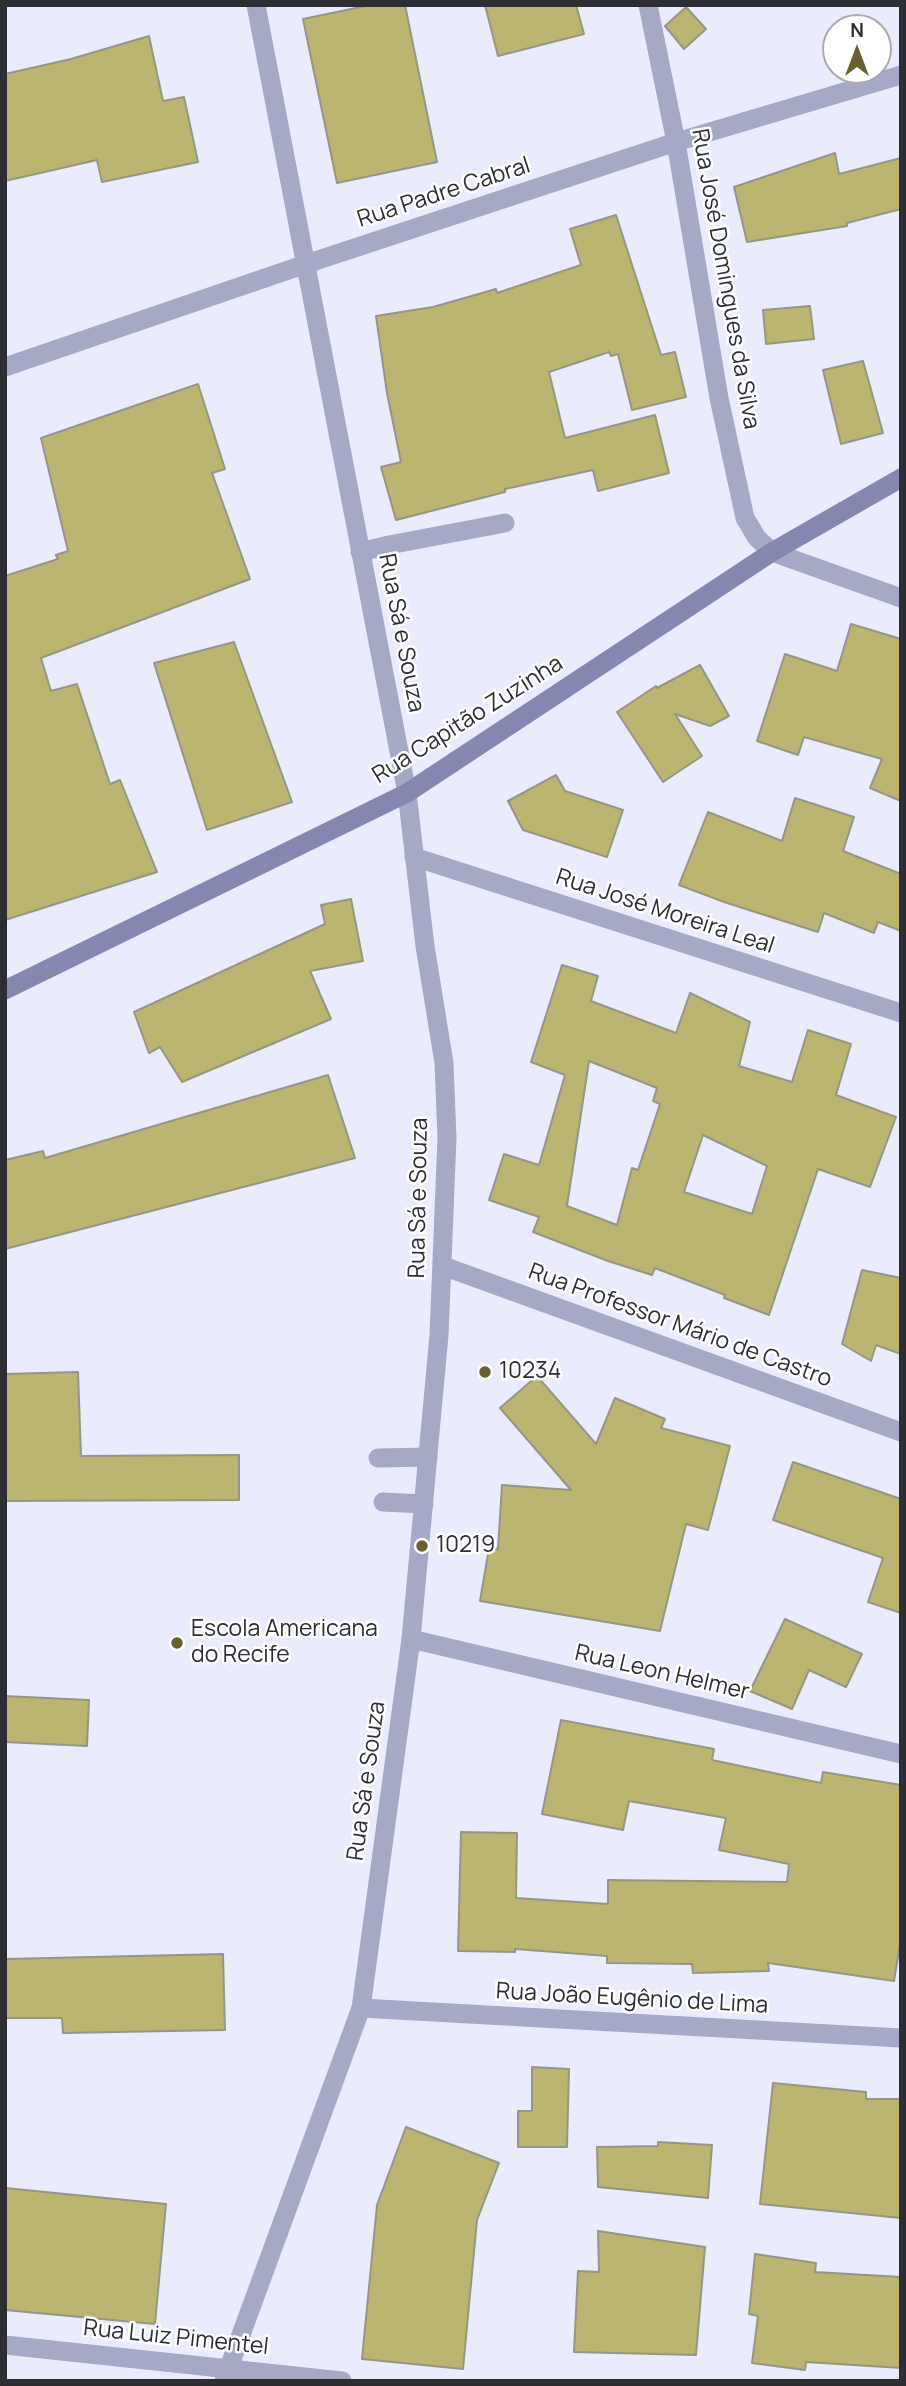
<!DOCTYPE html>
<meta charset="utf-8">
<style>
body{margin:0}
#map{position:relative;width:906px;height:2386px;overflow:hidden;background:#eaecfe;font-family:Manrope,sans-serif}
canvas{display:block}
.frame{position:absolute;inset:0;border:7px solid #2d2d34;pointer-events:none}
.north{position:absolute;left:822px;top:14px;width:70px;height:70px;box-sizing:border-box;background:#fff;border:2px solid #ababae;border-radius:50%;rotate:0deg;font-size:19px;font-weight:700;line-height:28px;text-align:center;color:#2d2d34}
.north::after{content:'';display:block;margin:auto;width:24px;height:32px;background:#66612d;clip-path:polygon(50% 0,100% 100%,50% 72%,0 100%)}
</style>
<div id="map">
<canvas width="906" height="2386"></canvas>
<div class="frame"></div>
<div class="north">N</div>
</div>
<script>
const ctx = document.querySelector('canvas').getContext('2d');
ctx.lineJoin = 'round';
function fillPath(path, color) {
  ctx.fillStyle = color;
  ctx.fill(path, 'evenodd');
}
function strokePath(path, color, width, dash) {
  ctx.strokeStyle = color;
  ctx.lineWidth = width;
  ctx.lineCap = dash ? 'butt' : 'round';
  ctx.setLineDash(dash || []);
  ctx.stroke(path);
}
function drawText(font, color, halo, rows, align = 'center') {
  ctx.font = font + ' Manrope,sans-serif';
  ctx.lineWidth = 5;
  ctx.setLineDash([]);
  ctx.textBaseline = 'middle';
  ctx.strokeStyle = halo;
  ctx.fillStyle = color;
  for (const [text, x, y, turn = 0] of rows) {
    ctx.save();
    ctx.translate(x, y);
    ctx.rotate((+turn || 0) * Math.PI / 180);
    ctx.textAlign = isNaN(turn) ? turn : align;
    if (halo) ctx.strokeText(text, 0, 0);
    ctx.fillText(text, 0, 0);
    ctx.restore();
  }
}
const building = new Path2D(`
 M 370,5 L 405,5 L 437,162 L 337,183 L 303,19 Z
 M 485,5 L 576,5 L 584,34 L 498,56 Z
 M 686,7 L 706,29 L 684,49 L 665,26 Z
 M 149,36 L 163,101 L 184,97 L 198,162 L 102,182 L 97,160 L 5,181 L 5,74 L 71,59 Z
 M 835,153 L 839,174 L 901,158 L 901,209 L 847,223 L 847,226 L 747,242 L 734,187 Z
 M 616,215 L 661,355 L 675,352 L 686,397 L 632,410 L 618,354 L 611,356 L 609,352 L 549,372 L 565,438 L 655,415 L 669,473 L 598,491 L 593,470 L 505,489 L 505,492 L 396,520 L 381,467 L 401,462 L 387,393 L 376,316 L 433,307 L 496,289 L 497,293 L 581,265 L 570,229 Z
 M 810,306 L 814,339 L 766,344 L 763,310 Z
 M 863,361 L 883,433 L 841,444 L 823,370 Z
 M 198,384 L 225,469 L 212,473 L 250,579 L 41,658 L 51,691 L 77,684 L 110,784 L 120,780 L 157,872 L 5,920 L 5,576 L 58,559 L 56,555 L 68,551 L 41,438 Z
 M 851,624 L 901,639 L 901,801 L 870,788 L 882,759 L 804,737 L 798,755 L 757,741 L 785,654 L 837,671 Z
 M 234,642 L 292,802 L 207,830 L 154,663 Z
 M 700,665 L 729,716 L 710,726 L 675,714 L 702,756 L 663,782 L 617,712 L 656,686 L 657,688 Z
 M 556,775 L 565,791 L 623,810 L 607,857 L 523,830 L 508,801 Z
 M 795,798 L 854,817 L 843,851 L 901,874 L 901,931 L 878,922 L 874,933 L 824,913 L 818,932 L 727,903 L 679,885 L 708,812 L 782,841 Z
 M 351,899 L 363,961 L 310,971 L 331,1019 L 182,1082 L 160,1047 L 149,1053 L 134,1012 L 325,924 L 321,905 Z
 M 562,965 L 598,976 L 591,1001 L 676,1033 L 690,993 L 750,1022 L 739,1066 L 792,1082 L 808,1030 L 851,1044 L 836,1095 L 896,1117 L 870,1187 L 818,1169 L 769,1315 L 724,1298 L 725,1295 L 655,1268 L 652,1275 L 608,1261 L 533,1232 L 539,1217 L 489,1200 L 504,1154 L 539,1165 L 565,1075 L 531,1062 ZM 589,1061 L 657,1088 L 653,1101 L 660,1104 L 638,1170 L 632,1168 L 617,1225 L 567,1206 ZM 703,1135 L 767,1166 L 752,1214 L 684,1192 Z
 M 328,1075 L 355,1158 L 5,1249 L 5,1160 L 43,1151 L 45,1158 Z
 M 862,1270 L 901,1278 L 901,1354 L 876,1345 L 871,1361 L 842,1344 Z
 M 78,1372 L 81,1456 L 239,1455 L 239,1500 L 5,1501 L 5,1374 Z
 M 537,1376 L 596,1444 L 615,1398 L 665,1419 L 661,1428 L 730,1446 L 708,1530 L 686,1524 L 660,1631 L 480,1601 L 489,1548 L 498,1549 L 502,1485 L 571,1490 L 500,1408 Z
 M 793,1462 L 901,1499 L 901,1613 L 868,1602 L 883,1558 L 773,1520 Z
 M 785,1619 L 862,1654 L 846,1687 L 809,1670 L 792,1709 L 750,1691 Z
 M 5,1696 L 89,1700 L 87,1746 L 5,1742 Z
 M 561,1720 L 714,1749 L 712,1760 L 821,1783 L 823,1772 L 901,1785 L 901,1938 L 894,1981 L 768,1963 L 769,1971 L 693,1973 L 692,1964 L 607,1963 L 607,1956 L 515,1949 L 515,1952 L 458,1951 L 461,1832 L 517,1833 L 516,1898 L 608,1904 L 608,1880 L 787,1882 L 789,1864 L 719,1850 L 726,1818 L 629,1801 L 623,1830 L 542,1814 Z
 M 223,1954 L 225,2030 L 63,2033 L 62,2018 L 5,2018 L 5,1959 Z
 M 532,2067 L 569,2069 L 567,2147 L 518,2147 L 518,2111 L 532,2111 Z
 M 773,2083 L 866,2092 L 866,2099 L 901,2099 L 901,2218 L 760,2204 Z
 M 406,2127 L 499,2163 L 477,2220 L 463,2369 L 362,2359 L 377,2205 Z
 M 658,2142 L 712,2145 L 708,2198 L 598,2187 L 597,2147 L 658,2146 Z
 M 5,2188 L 166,2204 L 155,2324 L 5,2310 Z
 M 598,2231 L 705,2247 L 696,2355 L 574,2352 L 578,2271 L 599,2272 Z
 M 755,2254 L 816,2263 L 815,2272 L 901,2277 L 901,2368 L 806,2362 L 805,2370 L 752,2363 L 758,2316 L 749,2314 Z`);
fillPath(building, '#bcb571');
strokePath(building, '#979584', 2);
strokePath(new Path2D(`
 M 648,5 L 676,142 L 719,398 L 745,518 L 757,538 L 772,552 L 901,598
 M 5,367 L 306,264 L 676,142 L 901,75
 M 360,552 L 389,545 L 505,523
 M 414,857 L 901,1013
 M 443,1266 L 901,1432
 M 378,1458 L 428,1457
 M 383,1502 L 424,1504
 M 411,1639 L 901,1754
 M 361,2008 L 901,2038
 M 5,2345 L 342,2381`), '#a6a9c5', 19);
strokePath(new Path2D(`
 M 224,2381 L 361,2008 L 411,1639 L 439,1335 L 447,1138 L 444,1063 L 425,946 L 407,793 L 256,5`), '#a6a9c5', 19);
strokePath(new Path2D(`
 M 5,990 L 407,793 L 772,552 L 901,478`), '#8587b0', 19);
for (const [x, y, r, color] of [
 [485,1372,7,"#66612d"],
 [422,1546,7,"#66612d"],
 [177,1643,7,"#66612d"]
]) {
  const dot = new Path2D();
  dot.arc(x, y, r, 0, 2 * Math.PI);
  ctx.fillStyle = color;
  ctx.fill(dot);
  strokePath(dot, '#fff', 2.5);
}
drawText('23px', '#2d2d34', '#fff', [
 ["Rua Padre Cabral",444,193,-18],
 ["Rua José Domingues da Silva",725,279,80],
 ["Rua Sá e Souza",401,633,79],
 ["Rua Capitão Zuzinha",468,720,-32],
 ["Rua José Moreira Leal",665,912,18],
 ["Rua Sá e Souza",419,1198,-89],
 ["Rua Professor Mário de Castro",680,1326,20],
 ["Rua Leon Helmer",662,1673,13],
 ["Rua Sá e Souza",367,1781,-82],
 ["Rua João Eugênio de Lima",632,1999,3],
 ["Rua Luiz Pimentel",176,2338,6]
]);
drawText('23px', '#2d2d34', '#fff', [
 ["10234",499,1372],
 ["10219",436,1546],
 ["Escola Americana",191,1630],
 ["do Recife",191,1656]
], 'left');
</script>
